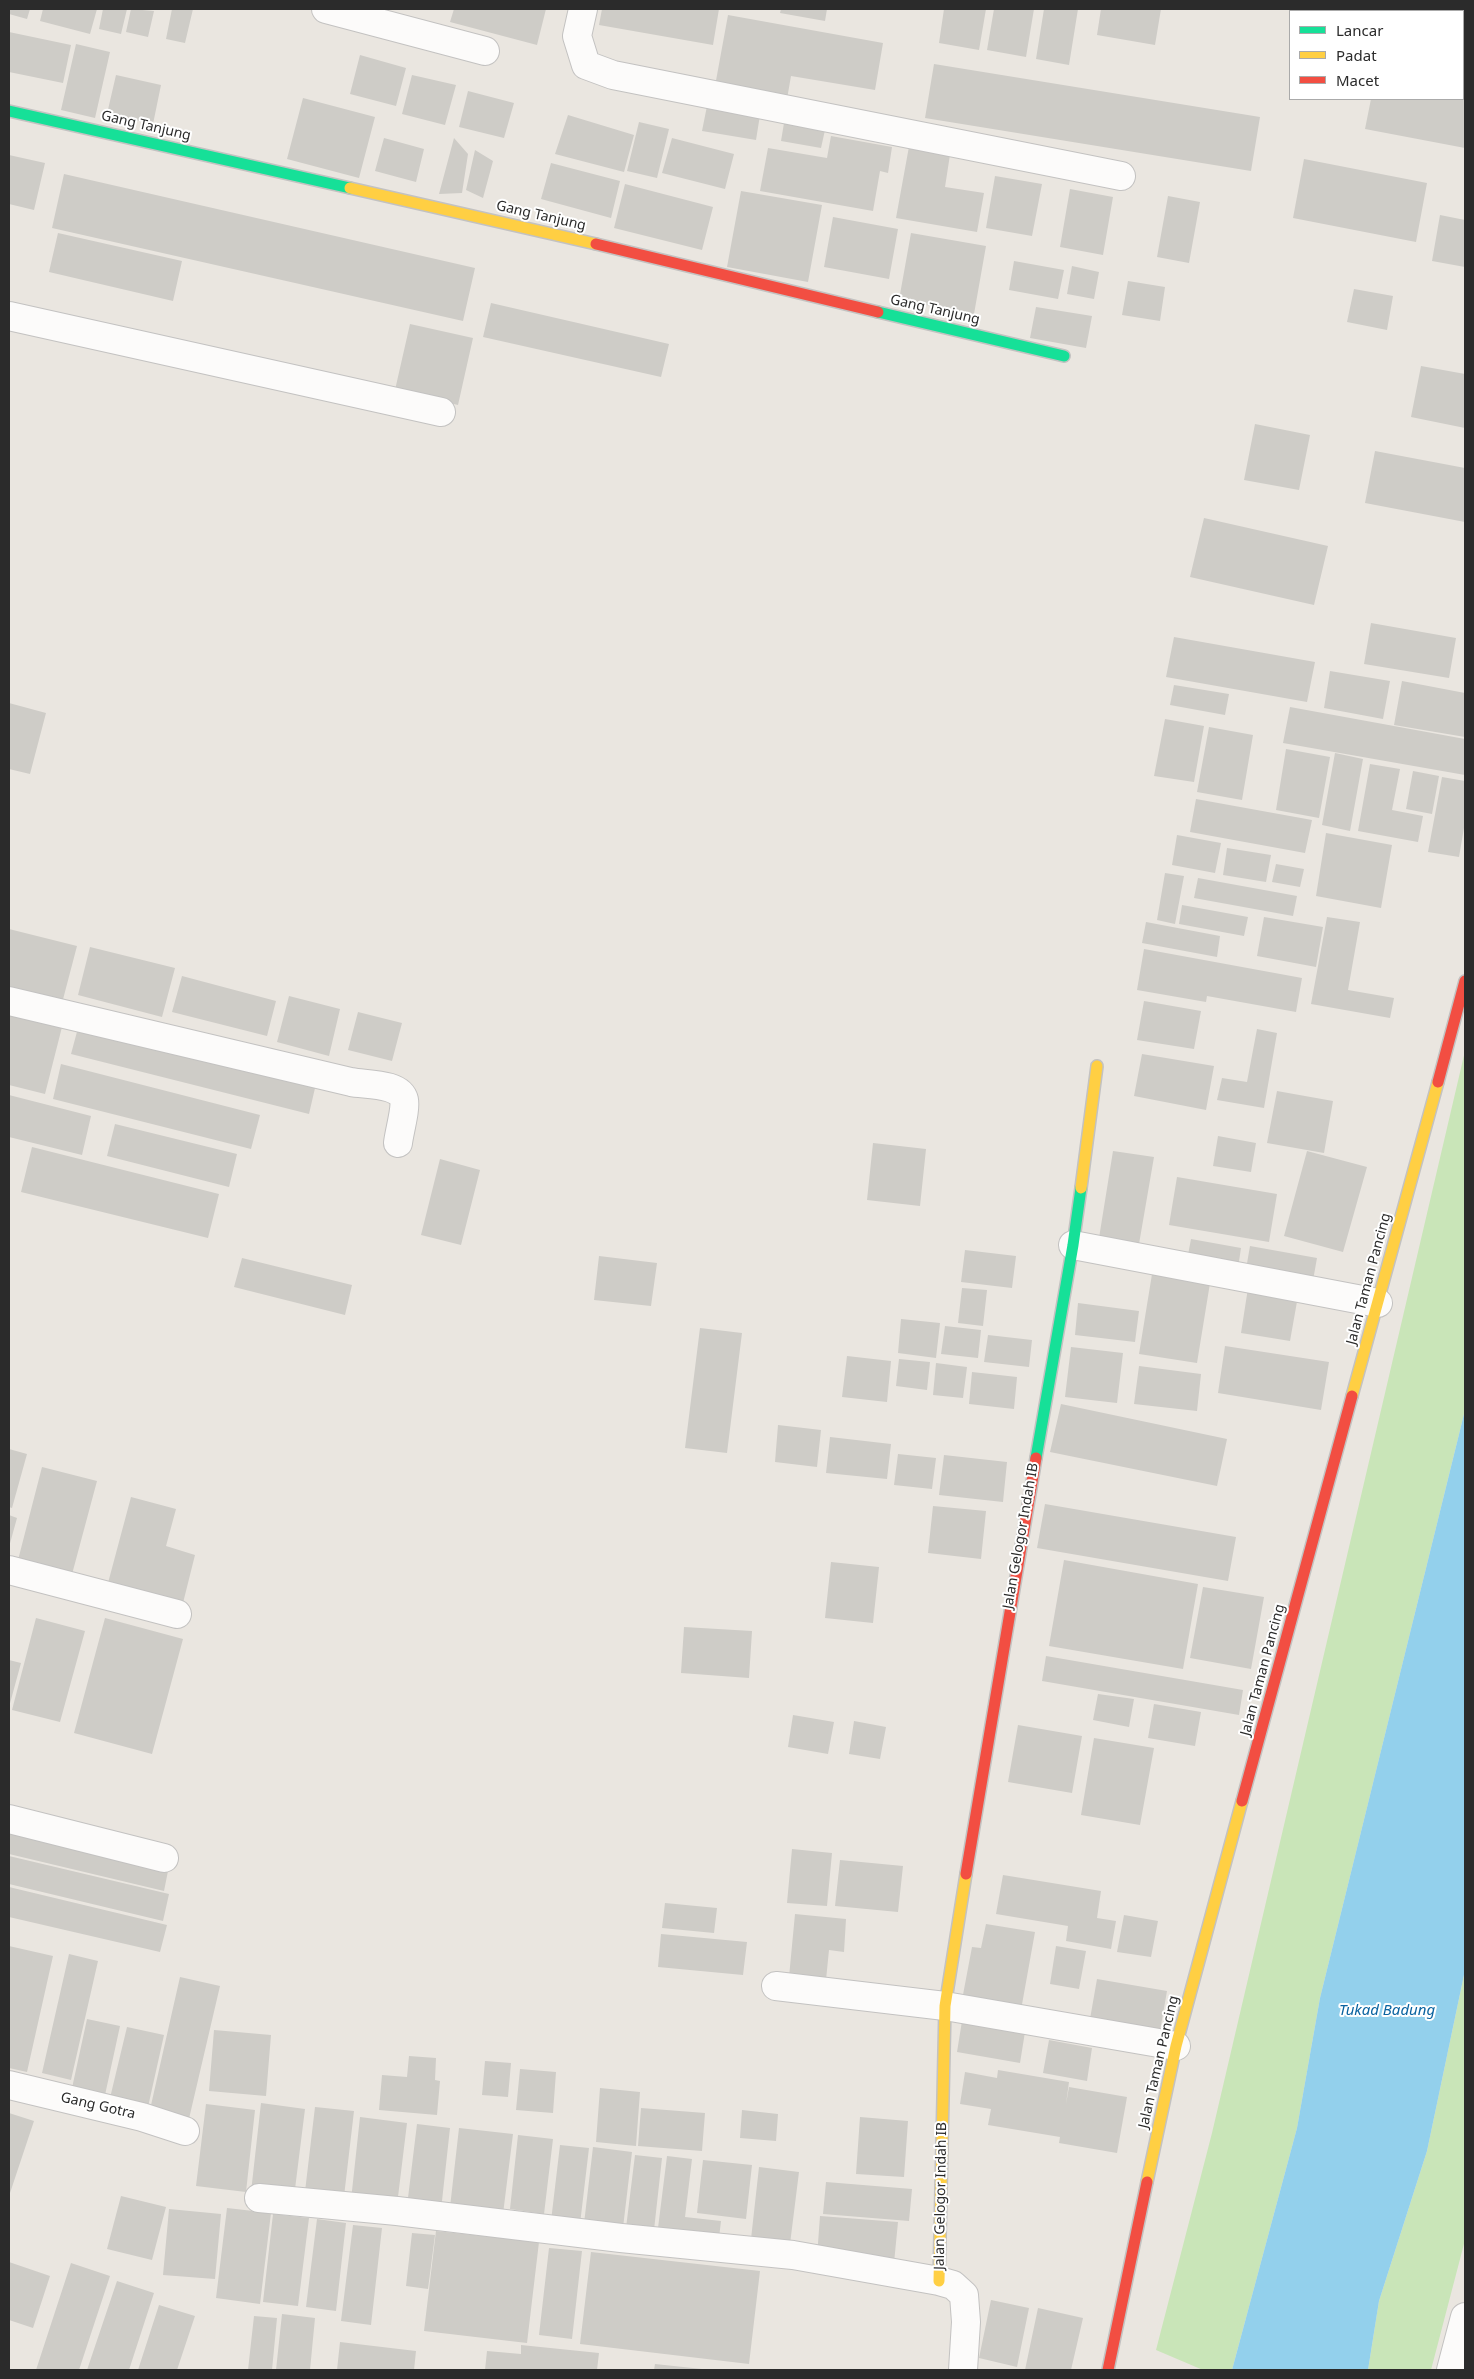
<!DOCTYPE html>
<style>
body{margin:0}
#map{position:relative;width:1474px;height:2379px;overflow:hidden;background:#eae6e0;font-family:"Noto Sans",sans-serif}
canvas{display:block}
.frame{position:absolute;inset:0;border:10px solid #2b2b2b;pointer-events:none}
.legend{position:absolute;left:1289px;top:10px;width:175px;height:90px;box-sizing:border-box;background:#fff;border:1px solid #aaa;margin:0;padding:6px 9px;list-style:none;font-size:15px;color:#2b2b2b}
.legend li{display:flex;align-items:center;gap:10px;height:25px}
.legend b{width:25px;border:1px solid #aaa}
</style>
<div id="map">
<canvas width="1474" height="2379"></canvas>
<div class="frame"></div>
<ul class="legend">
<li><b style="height:6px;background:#16e098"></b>Lancar</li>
<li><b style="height:6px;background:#ffcf43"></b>Padat</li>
<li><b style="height:6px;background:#f24e42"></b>Macet</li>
</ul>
</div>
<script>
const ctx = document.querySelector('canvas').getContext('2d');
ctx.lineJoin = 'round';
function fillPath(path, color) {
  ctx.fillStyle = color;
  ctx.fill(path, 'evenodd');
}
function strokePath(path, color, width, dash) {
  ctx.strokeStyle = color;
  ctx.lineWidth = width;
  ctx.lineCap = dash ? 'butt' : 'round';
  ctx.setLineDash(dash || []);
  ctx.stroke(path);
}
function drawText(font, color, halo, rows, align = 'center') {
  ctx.font = font + ' "Noto Sans",sans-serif';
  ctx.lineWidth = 4;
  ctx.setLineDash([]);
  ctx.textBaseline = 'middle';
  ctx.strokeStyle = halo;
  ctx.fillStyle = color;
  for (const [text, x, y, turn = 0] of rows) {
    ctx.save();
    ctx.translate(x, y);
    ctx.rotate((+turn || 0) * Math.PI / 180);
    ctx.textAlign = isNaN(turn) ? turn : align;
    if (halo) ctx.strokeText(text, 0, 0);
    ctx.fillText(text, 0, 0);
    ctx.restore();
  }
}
fillPath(new Path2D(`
 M 1465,1051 L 1465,1410 L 1320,1998 L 1297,2128 L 1232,2370 L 1203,2370 L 1156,2350 L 1212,2133 Z
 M 1465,1970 L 1465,2240 L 1431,2370 L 1368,2370 L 1379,2301 L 1427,2151 Z`), '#c9e5b8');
fillPath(new Path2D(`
 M 1465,1410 L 1465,1970 L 1427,2151 L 1379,2301 L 1368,2370 L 1232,2370 L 1297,2128 L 1320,1998 Z`), '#93d0ec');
fillPath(new Path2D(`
 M 9,9 L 30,9 L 27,19 L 9,14 Z
 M 43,9 L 97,9 L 90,34 L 40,21 Z
 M 103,9 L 127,9 L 121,34 L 99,29 Z
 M 131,9 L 154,11 L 148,37 L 126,32 Z
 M 172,9 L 193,9 L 185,43 L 166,39 Z
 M 454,9 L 546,9 L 537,45 L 450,22 Z
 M 602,9 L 719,9 L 713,45 L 599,25 Z
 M 781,9 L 827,9 L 825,21 L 780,13 Z
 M 944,9 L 986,9 L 979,50 L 939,43 Z
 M 994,9 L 1034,9 L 1026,57 L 987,50 Z
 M 1044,9 L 1078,9 L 1069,65 L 1036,59 Z
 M 1101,9 L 1161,9 L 1155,45 L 1097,35 Z
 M 1403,9 L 1451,9 L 1451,11 L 1403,11 Z
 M 728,15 L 883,43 L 875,90 L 791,76 L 787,99 L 715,86 Z
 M 9,32 L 71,45 L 63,83 L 9,72 Z
 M 76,44 L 110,52 L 95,118 L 61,110 Z
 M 360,55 L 406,68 L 396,106 L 350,94 Z
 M 934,64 L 1260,117 L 1251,171 L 925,118 Z
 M 116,75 L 161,85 L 153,124 L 107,114 Z
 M 412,75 L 456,85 L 445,125 L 402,114 Z
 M 1463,87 L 1465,88 L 1465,148 L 1365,129 L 1371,99 L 1463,99 Z
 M 468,91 L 514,103 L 504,138 L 459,127 Z
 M 303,98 L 375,117 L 359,178 L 287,159 Z
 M 707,106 L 760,115 L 756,140 L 702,131 Z
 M 568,115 L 634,135 L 624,172 L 555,154 Z
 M 639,122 L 669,129 L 657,178 L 627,171 Z
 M 784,123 L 825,130 L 821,148 L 781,141 Z
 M 831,136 L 892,147 L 888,173 L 880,171 L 873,211 L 760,191 L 768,148 L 827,158 Z
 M 384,138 L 424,149 L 416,182 L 375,171 Z
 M 454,138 L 468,154 L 462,193 L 439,194 Z
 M 672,138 L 734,154 L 725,189 L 662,173 Z
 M 910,141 L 951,148 L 945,187 L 984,193 L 977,232 L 896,218 Z
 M 475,150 L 493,161 L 483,198 L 466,190 Z
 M 9,155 L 45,163 L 34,210 L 9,204 Z
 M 1304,159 L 1427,183 L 1416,242 L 1293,218 Z
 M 551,163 L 620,181 L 611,218 L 541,199 Z
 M 64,174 L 475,268 L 463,321 L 52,228 Z
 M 995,176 L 1042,184 L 1032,236 L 986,228 Z
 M 625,184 L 713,207 L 702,250 L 614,228 Z
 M 1070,189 L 1113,197 L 1103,255 L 1060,247 Z
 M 741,191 L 822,205 L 808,282 L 727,267 Z
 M 1168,196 L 1200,202 L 1189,263 L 1157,257 Z
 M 1440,215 L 1465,220 L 1465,267 L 1432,261 Z
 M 833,217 L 898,229 L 889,279 L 824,267 Z
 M 58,233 L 182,261 L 173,301 L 49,272 Z
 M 911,233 L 986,246 L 974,314 L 899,300 Z
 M 1014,261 L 1064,270 L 1058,299 L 1009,290 Z
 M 1072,266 L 1099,272 L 1094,299 L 1067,294 Z
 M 1128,281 L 1165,287 L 1160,321 L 1122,315 Z
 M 1354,289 L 1393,296 L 1387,330 L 1347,322 Z
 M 491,303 L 669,344 L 661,377 L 483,337 Z
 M 1036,307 L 1092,316 L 1086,348 L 1030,338 Z
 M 410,324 L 473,338 L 458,405 L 395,390 Z
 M 1421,366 L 1465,374 L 1465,428 L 1411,417 Z
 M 1255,424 L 1310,435 L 1299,490 L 1244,480 Z
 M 1375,451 L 1465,468 L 1465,522 L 1365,503 Z
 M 1204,518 L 1328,546 L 1314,605 L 1190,577 Z
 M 1371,623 L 1456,638 L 1449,678 L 1364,664 Z
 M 1174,637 L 1315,662 L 1307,702 L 1166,677 Z
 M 1330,671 L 1390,681 L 1383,719 L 1324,708 Z
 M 1402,681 L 1465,693 L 1465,737 L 1394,725 Z
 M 1174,685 L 1229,694 L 1225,715 L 1170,705 Z
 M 9,703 L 46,713 L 30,774 L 9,769 Z
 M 1290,707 L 1465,739 L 1465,775 L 1283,743 Z
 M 1165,719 L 1204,726 L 1194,782 L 1154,776 Z
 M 1209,727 L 1253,735 L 1242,800 L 1197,792 Z
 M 1286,749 L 1330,757 L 1319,818 L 1276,810 Z
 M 1335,753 L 1363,759 L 1350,831 L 1322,825 Z
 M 1370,764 L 1400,769 L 1392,810 L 1423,816 L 1418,842 L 1358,831 Z
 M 1413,771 L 1439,776 L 1432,814 L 1406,809 Z
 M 1442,777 L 1465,781 L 1465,822 L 1459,857 L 1428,852 Z
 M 1196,799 L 1312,820 L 1305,853 L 1190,832 Z
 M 1326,833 L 1392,845 L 1381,908 L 1316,896 Z
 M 1177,835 L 1221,843 L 1215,873 L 1172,865 Z
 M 1227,848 L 1271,855 L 1266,882 L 1223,875 Z
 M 1276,864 L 1304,869 L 1300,887 L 1272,882 Z
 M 1165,873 L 1184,876 L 1175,924 L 1157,920 Z
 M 1198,878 L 1297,896 L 1293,916 L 1194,898 Z
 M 1182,905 L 1248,917 L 1244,936 L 1179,924 Z
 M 1264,917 L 1323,927 L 1316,967 L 1257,956 Z
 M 1327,917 L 1360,922 L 1348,990 L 1394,998 L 1390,1018 L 1311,1004 Z
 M 1146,922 L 1220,936 L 1217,957 L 1142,943 Z
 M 9,929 L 77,946 L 61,1007 L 9,994 Z
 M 90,947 L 175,968 L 162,1017 L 78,995 Z
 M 1144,949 L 1302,978 L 1296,1012 L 1207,996 L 1206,1002 L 1137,990 Z
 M 182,976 L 276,1001 L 267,1036 L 172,1012 Z
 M 289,996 L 340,1009 L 329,1056 L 277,1042 Z
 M 1144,1001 L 1201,1011 L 1194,1049 L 1137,1040 Z
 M 358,1012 L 402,1023 L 392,1061 L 348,1050 Z
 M 9,1013 L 62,1027 L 45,1094 L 9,1085 Z
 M 78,1028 L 315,1088 L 309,1114 L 71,1054 Z
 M 1257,1029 L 1277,1033 L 1264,1108 L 1217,1100 L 1222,1078 L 1247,1082 Z
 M 1142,1054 L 1214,1066 L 1206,1110 L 1134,1096 Z
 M 61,1064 L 260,1115 L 251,1149 L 53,1099 Z
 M 1277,1091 L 1333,1101 L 1324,1153 L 1267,1143 Z
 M 9,1095 L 91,1116 L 82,1155 L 9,1137 Z
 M 115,1124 L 237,1154 L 229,1187 L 107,1156 Z
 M 1218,1136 L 1256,1143 L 1251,1172 L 1213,1166 Z
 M 873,1143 L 926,1149 L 920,1206 L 867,1200 Z
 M 32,1147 L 219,1194 L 208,1238 L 21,1192 Z
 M 1113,1151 L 1154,1157 L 1139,1244 L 1099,1238 Z
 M 1307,1151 L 1367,1167 L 1343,1252 L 1284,1236 Z
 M 440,1159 L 480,1170 L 461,1245 L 421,1235 Z
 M 1177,1177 L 1277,1194 L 1269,1242 L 1169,1225 Z
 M 1191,1239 L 1241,1248 L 1238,1268 L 1187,1260 Z
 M 1250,1246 L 1317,1258 L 1312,1286 L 1245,1275 Z
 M 965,1250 L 1016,1256 L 1012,1288 L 961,1282 Z
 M 599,1256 L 657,1263 L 651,1306 L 594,1300 Z
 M 242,1258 L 352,1285 L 345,1315 L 234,1287 Z
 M 1153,1268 L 1211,1277 L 1197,1363 L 1139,1354 Z
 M 962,1288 L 987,1290 L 983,1326 L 958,1323 Z
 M 1248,1288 L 1298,1296 L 1290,1341 L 1241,1333 Z
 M 1078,1303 L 1139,1311 L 1135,1342 L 1075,1335 Z
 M 901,1319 L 940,1323 L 936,1358 L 898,1353 Z
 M 945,1326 L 981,1330 L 978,1358 L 941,1354 Z
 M 700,1328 L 742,1333 L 727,1453 L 685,1448 Z
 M 988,1335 L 1032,1340 L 1029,1367 L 984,1362 Z
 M 1225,1346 L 1329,1362 L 1321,1410 L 1218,1393 Z
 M 1071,1347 L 1123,1353 L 1117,1403 L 1065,1397 Z
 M 847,1356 L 891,1361 L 887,1402 L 842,1397 Z
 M 899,1359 L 930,1362 L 927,1390 L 896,1386 Z
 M 936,1363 L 967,1367 L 963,1398 L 933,1395 Z
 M 1139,1366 L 1201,1374 L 1197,1411 L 1134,1404 Z
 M 972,1372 L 1017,1377 L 1014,1409 L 969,1404 Z
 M 1061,1404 L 1227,1439 L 1217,1486 L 1050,1452 Z
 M 778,1425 L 821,1430 L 817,1467 L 775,1462 Z
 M 830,1437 L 891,1444 L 887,1479 L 826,1473 Z
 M 9,1449 L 27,1454 L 12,1508 L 9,1507 Z
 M 898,1454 L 936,1458 L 932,1489 L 894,1485 Z
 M 944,1455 L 1007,1462 L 1003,1502 L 939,1495 Z
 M 42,1467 L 97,1481 L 71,1578 L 17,1564 Z
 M 131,1497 L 176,1509 L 166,1546 L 195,1555 L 183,1603 L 108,1583 Z
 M 1045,1504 L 1236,1537 L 1228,1581 L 1037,1548 Z
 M 933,1506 L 986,1511 L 981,1559 L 928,1553 Z
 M 9,1515 L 17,1518 L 9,1547 Z
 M 1064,1560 L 1198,1584 L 1183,1669 L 1049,1646 Z
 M 831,1562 L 879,1567 L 873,1623 L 825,1618 Z
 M 1203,1587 L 1264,1597 L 1251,1669 L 1190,1658 Z
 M 36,1618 L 85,1631 L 60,1722 L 12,1710 Z
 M 105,1618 L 183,1639 L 152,1754 L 74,1733 Z
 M 684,1627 L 752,1631 L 749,1678 L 681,1673 Z
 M 1046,1656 L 1243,1690 L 1239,1715 L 1042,1681 Z
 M 9,1660 L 21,1663 L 9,1707 Z
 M 1098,1694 L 1134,1699 L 1129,1727 L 1093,1720 Z
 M 1154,1704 L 1201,1712 L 1195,1746 L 1148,1738 Z
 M 793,1715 L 834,1722 L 828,1754 L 788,1747 Z
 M 854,1721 L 886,1727 L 880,1759 L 849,1754 Z
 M 1018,1725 L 1082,1736 L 1072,1793 L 1008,1782 Z
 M 1094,1738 L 1154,1748 L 1140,1825 L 1081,1815 Z
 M 9,1828 L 169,1866 L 164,1891 L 9,1854 Z
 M 792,1849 L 832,1853 L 827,1906 L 787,1903 Z
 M 9,1856 L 169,1894 L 163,1921 L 9,1884 Z
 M 840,1860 L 903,1866 L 898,1912 L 835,1906 Z
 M 1003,1875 L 1101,1891 L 1097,1918 L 1116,1921 L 1111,1949 L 1066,1941 L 1068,1926 L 996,1914 Z
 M 9,1887 L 167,1925 L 160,1952 L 9,1917 Z
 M 665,1903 L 717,1908 L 714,1933 L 662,1928 Z
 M 795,1914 L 846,1919 L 844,1952 L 829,1950 L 826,1980 L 789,1977 Z
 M 1124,1915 L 1158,1921 L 1151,1957 L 1117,1952 Z
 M 986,1924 L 1035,1932 L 1021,2010 L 962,2000 L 972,1947 L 981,1948 Z
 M 661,1934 L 747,1942 L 743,1975 L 658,1967 Z
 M 9,1946 L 53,1956 L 27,2072 L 9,2068 Z
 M 1056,1946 L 1086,1951 L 1079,1989 L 1050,1984 Z
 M 69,1954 L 98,1961 L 71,2080 L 42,2073 Z
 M 180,1977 L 220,1986 L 188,2123 L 149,2114 Z
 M 1097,1979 L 1167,1991 L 1160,2031 L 1090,2019 Z
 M 87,2019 L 120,2026 L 105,2095 L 72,2088 Z
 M 962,2021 L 1025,2032 L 1020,2063 L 957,2052 Z
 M 127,2027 L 164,2035 L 148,2107 L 110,2098 Z
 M 214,2030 L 271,2035 L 266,2096 L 209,2091 Z
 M 1049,2040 L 1092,2048 L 1087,2081 L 1043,2073 Z
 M 409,2056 L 436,2058 L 435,2080 L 440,2081 L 437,2115 L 379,2110 L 382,2075 L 407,2077 Z
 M 485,2061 L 511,2063 L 508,2097 L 482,2095 Z
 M 520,2069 L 556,2072 L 553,2113 L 516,2110 Z
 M 998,2070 L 1069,2082 L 1066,2104 L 1069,2087 L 1127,2097 L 1117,2153 L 1059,2143 L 1060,2137 L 988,2125 L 991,2109 L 960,2104 L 965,2072 L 997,2078 Z
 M 600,2088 L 640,2092 L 636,2146 L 596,2142 Z
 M 261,2103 L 305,2109 L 294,2197 L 251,2192 Z
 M 206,2104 L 255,2110 L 246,2192 L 196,2186 Z
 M 315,2107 L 354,2111 L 343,2205 L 304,2200 Z
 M 641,2108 L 705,2113 L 702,2151 L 638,2146 Z
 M 742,2110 L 778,2114 L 776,2141 L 740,2138 Z
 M 9,2113 L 34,2121 L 9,2196 Z
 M 360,2117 L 407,2123 L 397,2205 L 351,2200 Z
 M 860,2117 L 908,2121 L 904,2177 L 856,2174 Z
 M 417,2124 L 450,2128 L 441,2210 L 407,2206 Z
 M 459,2128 L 513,2134 L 502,2222 L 449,2216 Z
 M 518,2135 L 553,2139 L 544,2214 L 510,2209 Z
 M 560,2145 L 589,2148 L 580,2224 L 551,2221 Z
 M 593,2147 L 632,2152 L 622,2236 L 583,2232 Z
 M 635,2155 L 662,2158 L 653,2239 L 625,2236 Z
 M 667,2156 L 692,2159 L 685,2217 L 721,2221 L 718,2246 L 657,2236 Z
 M 703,2160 L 752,2165 L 746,2219 L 697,2213 Z
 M 759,2167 L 799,2172 L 789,2252 L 750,2248 Z
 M 826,2182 L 912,2189 L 909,2221 L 823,2214 Z
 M 121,2196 L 166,2207 L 152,2260 L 107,2249 Z
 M 227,2208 L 271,2213 L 260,2304 L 216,2298 Z
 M 169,2209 L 221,2214 L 215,2279 L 163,2275 Z
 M 273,2214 L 309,2218 L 298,2306 L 263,2302 Z
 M 820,2216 L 898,2222 L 894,2263 L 817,2257 Z
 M 317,2219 L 346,2223 L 336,2311 L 306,2307 Z
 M 353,2225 L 382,2228 L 371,2325 L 341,2321 Z
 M 436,2231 L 539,2242 L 527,2343 L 424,2331 Z
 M 412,2233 L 435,2235 L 428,2289 L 406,2286 Z
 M 549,2248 L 582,2251 L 572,2339 L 539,2335 Z
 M 591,2252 L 760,2271 L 749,2364 L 580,2344 Z
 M 9,2262 L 50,2276 L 33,2328 L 9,2320 Z
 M 71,2263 L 110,2276 L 79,2370 L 36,2370 Z
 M 117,2281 L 154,2293 L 129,2370 L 87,2370 Z
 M 991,2300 L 1029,2308 L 1017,2367 L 979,2358 Z
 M 159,2305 L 195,2316 L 177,2370 L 138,2370 Z
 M 1038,2308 L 1083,2318 L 1071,2370 L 1025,2370 Z
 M 282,2314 L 315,2318 L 310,2370 L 276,2370 Z
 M 254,2316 L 277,2318 L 272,2370 L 248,2370 Z
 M 340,2342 L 416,2351 L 414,2370 L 337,2370 Z
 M 521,2345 L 599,2353 L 597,2370 L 485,2370 L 487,2351 L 521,2354 Z
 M 655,2364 L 702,2369 L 702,2370 L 654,2370 Z`), '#ceccc7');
const street = new Path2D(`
 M 326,9 L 485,51
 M 583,9 L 577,36 L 586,65 L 613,75 L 1121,176
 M 1328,9 L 1337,11
 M 1463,77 L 1465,77
 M 9,316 L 441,412
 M 9,1001 L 351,1082 C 366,1085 400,1083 404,1100 C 406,1109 399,1133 398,1143
 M 1073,1245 L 1378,1303
 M 9,1570 L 177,1614
 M 9,1819 L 164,1858
 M 776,1986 L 945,2006 L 1176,2046
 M 9,2085 L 142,2117 L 185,2131
 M 259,2198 L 397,2211 L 621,2238 L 793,2255 L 939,2281 L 953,2285 L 964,2295 L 966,2322 L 963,2370
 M 1451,2370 L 1465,2317`);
const fast = new Path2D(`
 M 9,111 L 350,188
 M 878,312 L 1064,356
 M 1036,1458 L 1073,1245 L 1081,1188`);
const slow = new Path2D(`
 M 350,188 L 596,244
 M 1081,1188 L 1097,1066
 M 1352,1396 L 1438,1082
 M 1147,2182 L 1176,2046 L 1242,1801
 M 939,2281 L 945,2006 L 966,1874`);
const jam = new Path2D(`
 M 596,244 L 878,312
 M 1438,1082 L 1465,981
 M 1242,1801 L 1352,1396
 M 966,1874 L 1036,1458
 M 1108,2370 L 1147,2182`);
strokePath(street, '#c3c2c1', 30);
strokePath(fast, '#c3c2c1', 14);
strokePath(slow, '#c3c2c1', 14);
strokePath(jam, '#c3c2c1', 14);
strokePath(street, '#fcfbfa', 28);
strokePath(fast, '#16e098', 11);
strokePath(slow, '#ffcf43', 11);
strokePath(jam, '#f24e42', 11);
drawText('14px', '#2b2b2b', '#fff', [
 ["Gang Tanjung",146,126,13],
 ["Gang Tanjung",541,216,13],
 ["Gang Tanjung",935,310,13],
 ["Jalan Taman Pancing",1369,1279,-75],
 ["Jalan Gelogor Indah IB",1021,1536,-80],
 ["Jalan Taman Pancing",1263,1670,-75],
 ["Jalan Taman Pancing",1159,2062,-77],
 ["Gang Gotra",98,2106,13],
 ["Jalan Gelogor Indah IB",941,2196,-89]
]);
drawText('italic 15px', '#0a63a0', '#fff', [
 ["Tukad Badung",1387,2011]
]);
</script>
